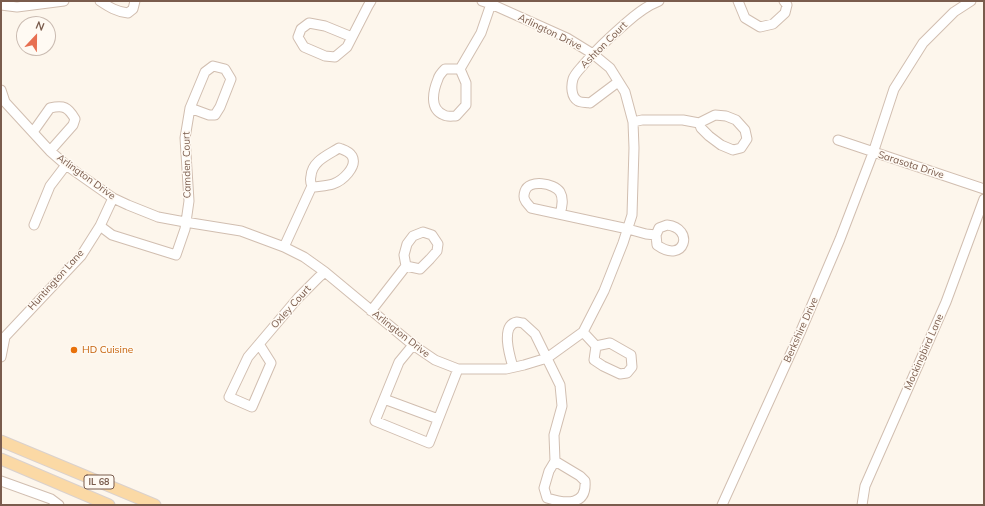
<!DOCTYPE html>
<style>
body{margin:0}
#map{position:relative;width:985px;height:506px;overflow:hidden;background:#fdf6ec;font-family:Mulish,sans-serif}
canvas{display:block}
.frame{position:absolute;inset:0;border:2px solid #7a5c4d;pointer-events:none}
.north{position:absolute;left:16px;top:16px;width:40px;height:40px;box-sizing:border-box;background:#fffaf3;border:1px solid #cabbb1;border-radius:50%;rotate:22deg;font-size:11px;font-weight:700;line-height:16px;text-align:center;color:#7a5c4d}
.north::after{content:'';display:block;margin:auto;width:14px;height:18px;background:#e76f51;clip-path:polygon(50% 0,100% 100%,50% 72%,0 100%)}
</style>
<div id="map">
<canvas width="985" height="506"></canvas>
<div class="frame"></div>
<div class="north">N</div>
</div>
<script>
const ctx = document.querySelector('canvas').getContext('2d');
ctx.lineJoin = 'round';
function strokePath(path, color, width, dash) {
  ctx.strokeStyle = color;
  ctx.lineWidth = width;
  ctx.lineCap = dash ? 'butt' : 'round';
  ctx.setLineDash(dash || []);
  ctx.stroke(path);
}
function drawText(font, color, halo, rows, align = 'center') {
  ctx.font = font + ' Mulish,sans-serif';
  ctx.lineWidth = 3;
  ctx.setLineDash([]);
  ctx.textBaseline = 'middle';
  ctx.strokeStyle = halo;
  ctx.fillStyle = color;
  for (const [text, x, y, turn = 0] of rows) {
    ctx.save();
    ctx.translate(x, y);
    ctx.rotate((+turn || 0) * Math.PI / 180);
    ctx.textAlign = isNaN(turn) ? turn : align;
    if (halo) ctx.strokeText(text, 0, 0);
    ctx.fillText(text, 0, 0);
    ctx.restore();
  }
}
const minor = new Path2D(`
 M 100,1 C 109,7 117,12 128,13 L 133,9 L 135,1
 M 738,1 L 745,18 L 760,27 L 773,24 L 785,13 L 787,5 L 784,1
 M 1,5 L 17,7 L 64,1
 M 352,37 L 325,26 L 309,23 L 301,29 L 298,37 L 304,47 L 325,56 L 335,57 L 347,47 L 368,6 L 371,1
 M 445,69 L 460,69 L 466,83 L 466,105 L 456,116 C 452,116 447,117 444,115 C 429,109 433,91 438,79 C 439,75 442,72 445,69 Z
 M 460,69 L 481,33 L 492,1
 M 618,82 L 590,103 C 587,102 581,103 578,101 C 571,97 571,86 573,79 C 575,73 581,68 584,64 C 597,49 611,36 626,23 C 636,14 646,6 659,1
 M 1,90 L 5,102 L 50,151 L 66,165 L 93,184 L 113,198 L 128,205 L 158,217 L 185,222 L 241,231 L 284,247 L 304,257 L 325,272 L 413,345 L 435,360 L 458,369 L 506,369 L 524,365 L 547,358 L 583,332 L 604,291 L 623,243 L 632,215 L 634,148 L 633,122 L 625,92 L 610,68 L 593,54 L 567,38 L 491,4 L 482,1
 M 633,122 L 642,120 L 683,120 L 699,123 L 715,115 L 726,116 L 736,120 L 745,130 L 747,139 L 741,148 L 733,150 L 721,145 L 709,136 L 701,128 L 699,123
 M 33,132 L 50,108 C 64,105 68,107 75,119 L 73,125 L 50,151
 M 838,140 L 984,189
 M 560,214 C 562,207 564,199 560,192 C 554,183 529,179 525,191 C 524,194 523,197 525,200 C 526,203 529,205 531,208 L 628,229 L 646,234 L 656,235
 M 34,225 L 50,186 L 66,165
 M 667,225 C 695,228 685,265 657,245 L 656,235 L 659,228 Z
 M 100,226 L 112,235 L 176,255 L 185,229 L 189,201 L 185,138 L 190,108 L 205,72 L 213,66 L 225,69 L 231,79 L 220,107 L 215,115 L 209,115 L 190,108
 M 423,232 L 432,235 L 438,244 L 437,251 L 430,259 L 420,269 L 406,266 L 404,255 L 407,244 L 413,236 Z
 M 284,247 L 312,186 C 310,182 310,180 311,176 C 312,161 328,155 339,148 C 344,150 349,151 352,156 C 358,167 342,181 333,184 C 327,186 320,186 314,187 L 312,186
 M 371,311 L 406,266
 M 583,332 L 596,346
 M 1,341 L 81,256 L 100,226 L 113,198
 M 610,343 L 631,355 L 632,367 L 627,373 L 620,374 L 603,366 L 594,360 L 596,346 Z
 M 259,344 L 271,363 L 252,407 L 229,397 L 248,357 L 298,298 L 319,277 L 325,272
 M 413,345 L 399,362 L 375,421 L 429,443 L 458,369
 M 1,357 L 5,337
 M 513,367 C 510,357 500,325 517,322 C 519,322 521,323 523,323 L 535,334 L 560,385 L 562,406 L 554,435 L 555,461 L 549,471 L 544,488 L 547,498 C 566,504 587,506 585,481 L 580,476 L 555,461
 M 384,399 L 438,419
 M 1,481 L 51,499 L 59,505
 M 722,505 L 800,333 L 840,239 L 873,153 L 894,89 L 923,43 L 954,12 L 971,1
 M 862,505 L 865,486 L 946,302 L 984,199`);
const major = new Path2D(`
 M 1,441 L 155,505
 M 1,459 L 109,505`);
strokePath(minor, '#d1beb0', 11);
strokePath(major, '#dad1cd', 13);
strokePath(minor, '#fff', 9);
strokePath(major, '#fbd9a5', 11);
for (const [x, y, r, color] of [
 [74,350,4,"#e8710a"]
]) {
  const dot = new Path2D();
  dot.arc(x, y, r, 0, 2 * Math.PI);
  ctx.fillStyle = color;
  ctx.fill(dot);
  strokePath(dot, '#fffaf3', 1.5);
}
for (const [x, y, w] of [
 [99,482,30]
]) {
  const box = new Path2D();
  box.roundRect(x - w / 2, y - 7, w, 14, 3);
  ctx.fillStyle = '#fffaf3';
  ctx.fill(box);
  strokePath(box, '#7a5c4d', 1);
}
drawText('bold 9px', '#7a5c4d', null, [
 ["IL 68",99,482]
]);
drawText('10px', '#7a5c4d', '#fffaf3', [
 ["Arlington Drive",550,32,26],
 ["Ashton Court",604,45,-45],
 ["Camden Court",187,165,-91],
 ["Sarasota Drive",911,165,18],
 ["Arlington Drive",86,177,36],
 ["Huntington Lane",56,280,-48],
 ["Oxley Court",291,307,-48],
 ["Berkshire Drive",801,330,-66],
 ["Arlington Drive",401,334,38],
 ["Mockingbird Lane",924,352,-66]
]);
drawText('10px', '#c56008', '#fffaf3', [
 ["HD Cuisine",82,350]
], 'left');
</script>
